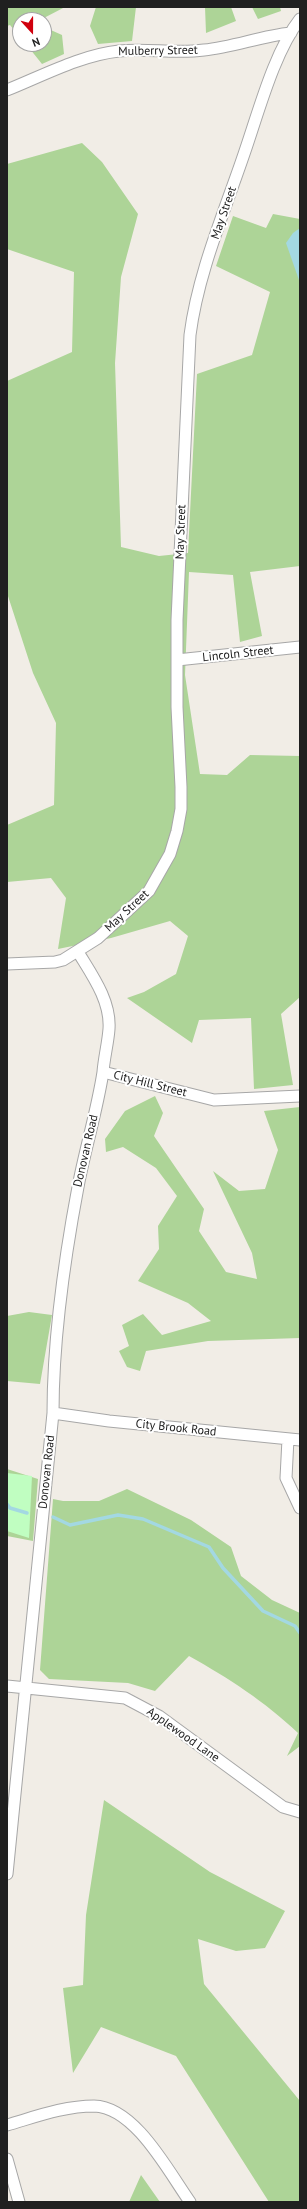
<!DOCTYPE html>
<style>
body{margin:0}
#map{position:relative;width:307px;height:2209px;overflow:hidden;background:#f1ede6;font-family:"PT Sans",sans-serif}
canvas{display:block}
.frame{position:absolute;inset:0;border:8px solid #202020;pointer-events:none}
.north{position:absolute;left:12px;top:12px;width:40px;height:40px;box-sizing:border-box;background:#fff;border:1px solid #a6a6a6;border-radius:50%;rotate:159deg;font-size:11px;font-weight:700;line-height:16px;text-align:center;color:#202020}
.north::after{content:'';display:block;margin:auto;width:14px;height:18px;background:#d0000d;clip-path:polygon(50% 0,100% 100%,50% 72%,0 100%)}
</style>
<div id="map">
<canvas width="307" height="2209"></canvas>
<div class="frame"></div>
<div class="north">N</div>
</div>
<script>
const ctx = document.querySelector('canvas').getContext('2d');
ctx.lineJoin = 'round';
function fillPath(path, color) {
  ctx.fillStyle = color;
  ctx.fill(path, 'evenodd');
}
function strokePath(path, color, width, dash) {
  ctx.strokeStyle = color;
  ctx.lineWidth = width;
  ctx.lineCap = dash ? 'butt' : 'round';
  ctx.setLineDash(dash || []);
  ctx.stroke(path);
}
function drawText(font, color, halo, rows, align = 'center') {
  ctx.font = font + ' "PT Sans",sans-serif';
  ctx.lineWidth = 4;
  ctx.setLineDash([]);
  ctx.textBaseline = 'middle';
  ctx.strokeStyle = halo;
  ctx.fillStyle = color;
  for (const [text, x, y, turn = 0] of rows) {
    ctx.save();
    ctx.translate(x, y);
    ctx.rotate((+turn || 0) * Math.PI / 180);
    ctx.textAlign = isNaN(turn) ? turn : align;
    if (halo) ctx.strokeText(text, 0, 0);
    ctx.fillText(text, 0, 0);
    ctx.restore();
  }
}
fillPath(new Path2D(`
 M 7,7 L 65,7 L 40,20 L 20,20 L 20,37 L 10,25 L 7,26 Z
 M 96,7 L 136,7 L 132,41 L 98,44 L 90,26 Z
 M 205,7 L 231,7 L 236,21 L 206,33 Z
 M 252,7 L 280,7 L 281,11 L 258,19 Z
 M 44,27 L 62,35 L 64,54 L 42,64 L 26,44 L 44,44 Z
 M 82,143 L 102,162 L 138,214 L 121,277 L 115,363 L 121,547 L 159,556 L 188,553 L 197,374 L 252,355 L 270,292 L 216,266 L 233,216 L 266,228 L 273,214 L 300,219 L 300,566 L 250,572 L 262,636 L 240,642 L 233,575 L 189,572 L 185,675 L 200,774 L 227,775 L 250,755 L 300,756 L 300,997 L 281,1014 L 293,1085 L 254,1089 L 251,1018 L 199,1020 L 192,1043 L 127,998 L 144,992 L 176,974 L 188,936 L 170,921 L 111,938 L 58,949 L 66,898 L 51,878 L 7,882 L 7,825 L 54,805 L 56,723 L 33,673 L 7,593 L 7,381 L 72,352 L 74,272 L 7,249 L 7,164 Z
 M 155,1096 L 163,1113 L 154,1136 L 204,1209 L 199,1231 L 226,1272 L 257,1279 L 252,1253 L 213,1171 L 239,1191 L 265,1189 L 278,1150 L 264,1111 L 300,1107 L 300,1338 L 208,1341 L 146,1351 L 140,1371 L 127,1367 L 119,1351 L 129,1346 L 122,1325 L 143,1314 L 162,1335 L 211,1321 L 188,1303 L 138,1281 L 159,1249 L 158,1226 L 177,1196 L 156,1168 L 123,1147 L 106,1152 L 105,1139 L 125,1111 Z
 M 29,1312 L 52,1315 L 40,1384 L 7,1381 L 7,1316 Z
 M 7,1469 L 38,1479 L 33,1541 L 7,1536 Z
 M 127,1489 L 191,1520 L 231,1547 L 241,1576 L 272,1600 L 300,1613 L 300,1746 L 287,1756 L 298,1733 C 264,1701 230,1679 189,1656 L 155,1691 L 128,1683 L 49,1679 L 40,1670 L 53,1499 L 63,1501 L 99,1501 Z
 M 104,1800 L 210,1872 L 285,1911 L 265,1948 L 236,1951 L 198,1939 L 204,1984 L 300,2101 L 300,2202 L 269,2202 L 176,2056 L 101,2027 L 73,2073 L 63,1988 L 83,1985 L 86,1915 Z
 M 141,2175 L 160,2202 L 129,2202 Z`), '#add497');
fillPath(new Path2D(`
 M 7,1473 L 32,1476 L 29,1538 L 7,1531 Z`), '#c0fec1');
fillPath(new Path2D(`
 M 300,228 L 300,283 L 286,243 L 293,233 Z`), '#a3d8e2');
strokePath(new Path2D(`
 M 7,1504 L 10,1508 L 27,1513
 M 53,1517 L 70,1525 L 118,1515 L 143,1519 L 209,1547 L 223,1568 L 263,1611 L 295,1626 L 300,1633`), '#a3d8e2', 3.5);
const minor = new Path2D(`
 M 7,90 C 42,76 81,55 119,51 C 147,48 176,54 204,50 C 234,47 261,36 291,33
 M 177,660 L 300,647
 M 78,952 C 92,975 111,1001 109,1029 C 108,1043 104,1058 103,1072 L 214,1100 L 300,1096
 M 7,964 L 55,962 L 63,960 L 98,938 L 149,891 L 170,854 L 177,831 L 181,809 L 181,787 L 177,707 L 177,620 L 190,335 C 198,273 224,213 244,154 C 258,114 274,52 300,19
 M 53,1413 L 109,1421 L 300,1440
 M 288,1439 L 286,1478 L 300,1508
 M 7,1686 L 125,1698 L 159,1716 L 283,1807 L 300,1812
 M 7,1874 L 53,1413 C 53,1338 64,1261 78,1187 C 85,1149 97,1111 103,1072
 M 7,2125 C 35,2117 64,2106 94,2106 C 135,2107 168,2171 190,2202
 M 7,2159 L 19,2202`);
strokePath(minor, '#a7a7a7', 13);
strokePath(minor, '#fff', 11);
drawText('12px', '#202020', '#fff', [
 ["Mulberry Street",158,51,-1],
 ["May Street",224,213,-71],
 ["May Street",181,532,-88],
 ["Lincoln Street",238,654,-6],
 ["May Street",127,911,-43],
 ["City Hill Street",150,1084,14],
 ["Donovan Road",86,1151,-77],
 ["City Brook Road",176,1428,6],
 ["Donovan Road",47,1472,-84],
 ["Applewood Lane",183,1735,35]
]);
</script>
